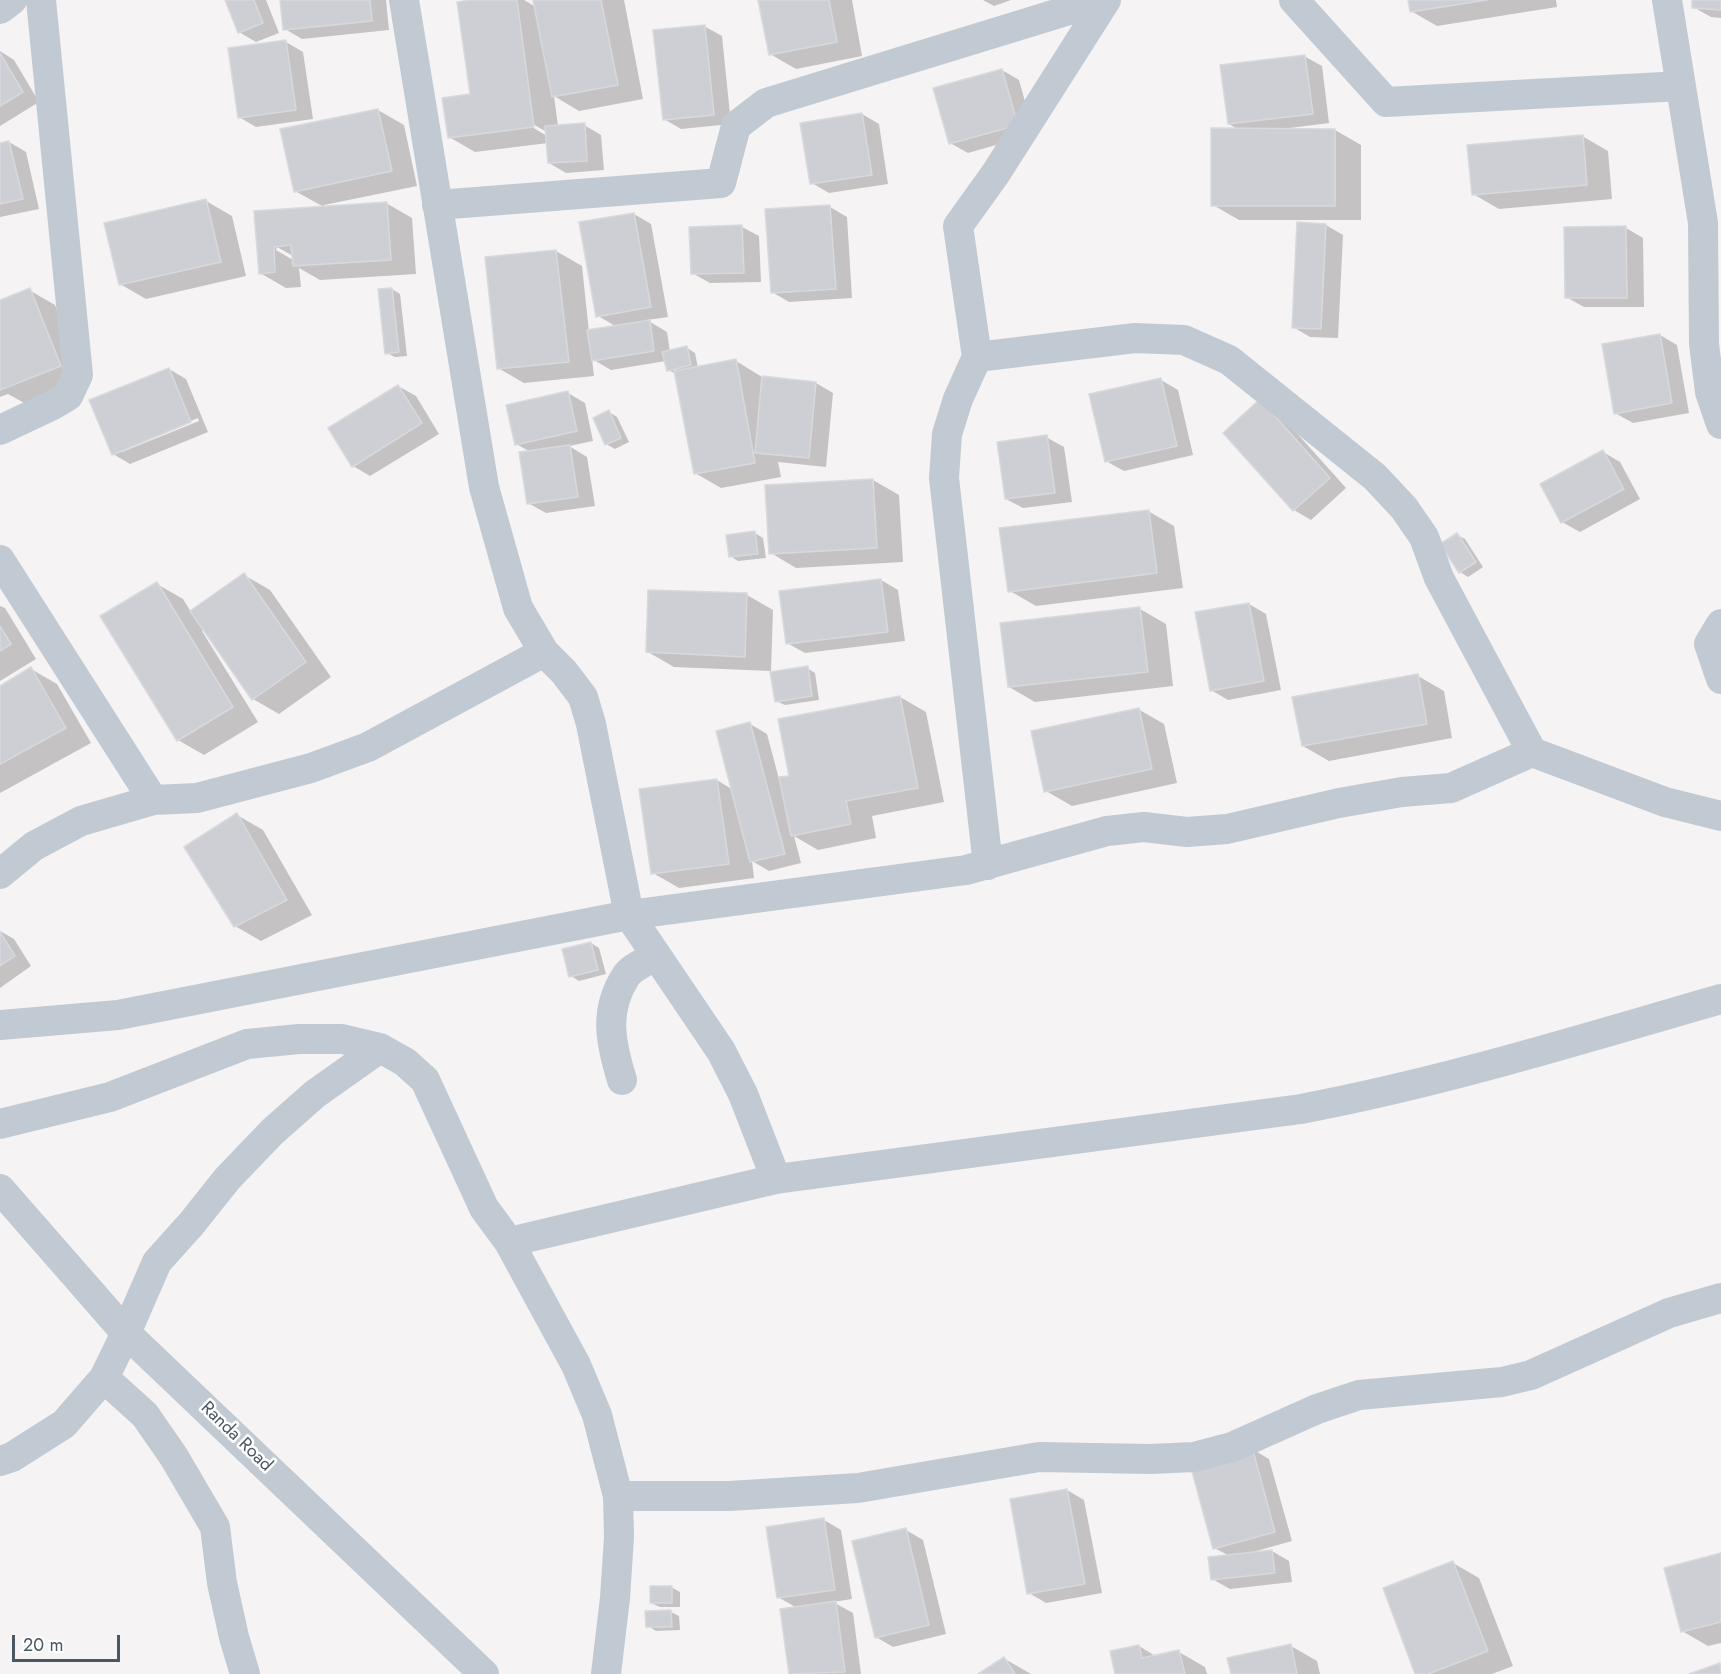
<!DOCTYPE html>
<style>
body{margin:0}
#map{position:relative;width:1721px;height:1674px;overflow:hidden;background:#f5f3f3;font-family:Jost,sans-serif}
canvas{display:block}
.scale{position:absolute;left:12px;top:1635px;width:108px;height:27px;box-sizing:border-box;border:3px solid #4a5661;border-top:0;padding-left:8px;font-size:18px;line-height:21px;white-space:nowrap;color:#4a5661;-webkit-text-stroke:4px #fff;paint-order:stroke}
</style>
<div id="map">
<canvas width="1721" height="1674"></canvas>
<div class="scale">20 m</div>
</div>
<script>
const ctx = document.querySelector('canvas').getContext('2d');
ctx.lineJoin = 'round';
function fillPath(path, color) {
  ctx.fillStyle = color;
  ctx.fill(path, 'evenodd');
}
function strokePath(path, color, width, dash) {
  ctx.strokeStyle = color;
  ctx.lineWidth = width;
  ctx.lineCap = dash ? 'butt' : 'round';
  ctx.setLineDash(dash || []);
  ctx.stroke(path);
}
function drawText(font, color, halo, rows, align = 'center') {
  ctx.font = font + ' Jost,sans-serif';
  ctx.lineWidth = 5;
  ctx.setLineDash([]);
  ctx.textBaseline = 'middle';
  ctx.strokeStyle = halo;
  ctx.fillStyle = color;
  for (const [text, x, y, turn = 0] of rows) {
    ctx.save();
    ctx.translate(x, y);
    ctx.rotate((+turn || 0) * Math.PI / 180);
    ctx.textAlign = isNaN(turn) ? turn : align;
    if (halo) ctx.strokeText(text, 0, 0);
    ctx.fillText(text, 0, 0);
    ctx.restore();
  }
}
fillPath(new Path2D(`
 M 226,0 L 266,0 L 279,33 L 256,42 L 239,32 Z
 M 282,0 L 386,0 L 389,30 L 302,39 L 285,29 Z
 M 481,0 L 524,0 L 536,7 L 535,0 L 624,0 L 643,99 L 579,111 L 554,96 L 558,126 L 584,125 L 601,135 L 604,170 L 566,173 L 549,163 L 548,143 L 475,152 L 449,137 L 472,96 ZM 529,122 L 547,132 L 547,136 L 527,124 Z
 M 760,0 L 852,0 L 862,56 L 796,69 L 770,54 Z
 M 983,0 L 1011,0 L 994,6 Z
 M 1410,0 L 1556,0 L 1557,7 L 1437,26 L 1411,11 Z
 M 1694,0 L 1721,0 L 1721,18 L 1711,17 L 1693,7 Z
 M 704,26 L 722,36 L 731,124 L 681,129 L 664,119 Z
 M 286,42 L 303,52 L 313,119 L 256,127 L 239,117 Z
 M 0,51 L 14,60 L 39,102 L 0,126 Z
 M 1304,56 L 1322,66 L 1329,123 L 1290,128 L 1290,130 L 1335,130 L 1361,145 L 1361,220 L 1239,220 L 1213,205 L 1239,130 L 1229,124 Z
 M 1002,70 L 1019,80 L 1034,134 L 968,153 L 950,143 Z
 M 378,110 L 404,125 L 417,186 L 324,205 L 324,207 L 386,203 L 412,218 L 416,274 L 320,280 L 299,268 L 301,287 L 286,288 L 260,273 L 256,212 L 324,207 L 295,191 ZM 277,247 L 293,256 L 293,260 L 276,250 Z
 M 862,114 L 879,124 L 888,184 L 829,193 L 812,183 Z
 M 1582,136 L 1608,151 L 1612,199 L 1499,209 L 1473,194 Z
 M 9,142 L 26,152 L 39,209 L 0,217 L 0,145 Z
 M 206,201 L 232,216 L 246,276 L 146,299 L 120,284 Z
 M 830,207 L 847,217 L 852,298 L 789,302 L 772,292 L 767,211 Z
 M 634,214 L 651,224 L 668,317 L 647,320 L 667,332 L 670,352 L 687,348 L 695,353 L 698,368 L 736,361 L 762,377 L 816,383 L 833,393 L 826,467 L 778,462 L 781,477 L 721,488 L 695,473 L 676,374 L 668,370 L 666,361 L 611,370 L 592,359 L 594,376 L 524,383 L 498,368 L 556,251 L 582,266 L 589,332 L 617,327 L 598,316 Z
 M 1326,225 L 1343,235 L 1338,338 L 1310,337 L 1293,327 Z
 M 742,227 L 759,236 L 761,282 L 710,283 L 692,273 Z
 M 1626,228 L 1643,238 L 1644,307 L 1584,307 L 1566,297 Z
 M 392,289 L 400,294 L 407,356 L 395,357 L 387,353 Z
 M 29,290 L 55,305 L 86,381 L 26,404 L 8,394 L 0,397 L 0,301 Z
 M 1660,335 L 1677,345 L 1689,413 L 1633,423 L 1615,413 Z
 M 169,369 L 186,379 L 208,432 L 130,464 L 113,454 ZM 198,418 L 199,421 L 122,452 L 122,449 Z
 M 1161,380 L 1178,390 L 1193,455 L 1124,471 L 1106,461 Z
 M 398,386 L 416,396 L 439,434 L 370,476 L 353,466 Z
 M 568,393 L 585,403 L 593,441 L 569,446 L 587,457 L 595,506 L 546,513 L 528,503 L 531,452 L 516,444 Z
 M 1260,401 L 1277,411 L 1346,488 L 1311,520 L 1294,510 Z
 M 609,412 L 617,417 L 629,442 L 615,449 L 606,444 Z
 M 1046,437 L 1064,447 L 1072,502 L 1023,508 L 1006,499 Z
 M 1603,452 L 1620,462 L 1640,499 L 1580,532 L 1562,522 Z
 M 873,480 L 899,495 L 903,562 L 796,568 L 771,553 L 766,486 Z
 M 1148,511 L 1174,526 L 1183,588 L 1036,606 L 1010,591 Z
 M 755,533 L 763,538 L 766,558 L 738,561 L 730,556 Z
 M 1457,535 L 1465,539 L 1483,567 L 1468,577 L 1460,572 Z
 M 244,575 L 270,590 L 331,677 L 279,714 L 253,699 L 204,629 L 202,631 L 258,722 L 204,755 L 178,740 L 157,584 L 183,599 L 191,612 Z
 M 881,580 L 898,590 L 905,641 L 805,653 L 787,643 Z
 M 747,595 L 773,610 L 771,671 L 674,667 L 648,652 Z
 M 1249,604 L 1266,614 L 1281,690 L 1228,700 L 1211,690 Z
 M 0,606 L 5,608 L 36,659 L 0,681 Z
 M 1140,609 L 1166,624 L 1173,686 L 1035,702 L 1009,687 Z
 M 807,668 L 815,673 L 819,700 L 785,705 L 776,701 Z
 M 31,669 L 57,684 L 91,743 L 0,793 L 0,688 Z
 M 1418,676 L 1444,691 L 1452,738 L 1329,761 L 1303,746 Z
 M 900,697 L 926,712 L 944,802 L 872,816 L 876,838 L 818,850 L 794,836 L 801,863 L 769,871 L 752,861 L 754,878 L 679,888 L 653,873 L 717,780 L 733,790 L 750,724 L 767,734 L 779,779 L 791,777 Z
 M 1138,709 L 1164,724 L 1177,783 L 1072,806 L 1046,791 Z
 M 237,815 L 263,830 L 312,915 L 261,941 L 235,926 Z
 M 0,931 L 14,939 L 31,966 L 0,988 Z
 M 591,943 L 599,948 L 606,974 L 579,981 L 571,976 Z
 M 1252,1449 L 1269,1459 L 1292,1541 L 1253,1552 L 1253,1553 L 1272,1551 L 1289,1561 L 1292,1582 L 1230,1589 L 1212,1579 L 1230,1556 L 1214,1548 Z
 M 1067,1490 L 1084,1500 L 1102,1593 L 1046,1603 L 1029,1593 Z
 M 824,1520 L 841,1530 L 852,1599 L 833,1602 L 853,1613 L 861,1674 L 791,1674 L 781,1610 L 797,1608 L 778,1597 Z
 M 906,1530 L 923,1540 L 946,1634 L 893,1647 L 876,1637 Z
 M 1721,1555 L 1721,1643 L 1708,1646 L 1682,1631 Z
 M 1453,1563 L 1479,1578 L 1513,1666 L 1492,1674 L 1417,1674 Z
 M 671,1587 L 680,1592 L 680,1607 L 660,1607 L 651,1603 Z
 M 671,1612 L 679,1616 L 680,1630 L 656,1631 L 648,1626 Z
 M 1139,1646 L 1157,1657 L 1179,1652 L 1205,1667 L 1207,1674 L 1116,1674 Z
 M 1291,1646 L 1317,1661 L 1320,1674 L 1233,1674 Z
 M 1005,1659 L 1031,1674 L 981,1674 Z`), '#0003');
const building = new Path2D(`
 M 225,0 L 254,0 L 263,23 L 238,33 Z
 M 280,0 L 370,0 L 372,21 L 283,30 Z
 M 470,0 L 517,0 L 534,127 L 448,138 L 442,98 L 470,94 L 457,2 Z
 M 533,0 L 601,0 L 618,85 L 552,97 Z
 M 758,0 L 829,0 L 837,42 L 769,55 Z
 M 1408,0 L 1487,0 L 1410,12 Z
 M 1692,0 L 1721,0 L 1721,10 L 1692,8 Z
 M 705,25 L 714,115 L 663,120 L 653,30 Z
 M 286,40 L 296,110 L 238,118 L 228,48 Z
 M 0,53 L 23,92 L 0,106 Z
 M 1305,55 L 1313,114 L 1228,124 L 1220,65 Z
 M 1002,69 L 1018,125 L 949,144 L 933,88 Z
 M 378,109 L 392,171 L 294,192 L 280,129 Z
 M 862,113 L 872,175 L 810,184 L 800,123 Z
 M 585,123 L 587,161 L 548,163 L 545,126 Z
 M 1211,128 L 1335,129 L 1335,206 L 1211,206 Z
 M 1583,135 L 1587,185 L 1472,195 L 1467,145 Z
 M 9,141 L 23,199 L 0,204 L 0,143 Z
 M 206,199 L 221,262 L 119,285 L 104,223 Z
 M 387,202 L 391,260 L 293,266 L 291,245 L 274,247 L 275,272 L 259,274 L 254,211 Z
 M 830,205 L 836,289 L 771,293 L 765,209 Z
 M 634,213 L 651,307 L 596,317 L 579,222 Z
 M 1297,222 L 1326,224 L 1321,329 L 1292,328 Z
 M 742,225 L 744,273 L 691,274 L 689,227 Z
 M 1626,226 L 1627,298 L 1565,298 L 1564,227 Z
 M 556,250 L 569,362 L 497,369 L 485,257 Z
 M 30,288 L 61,366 L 0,390 L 0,300 Z
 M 392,288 L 399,352 L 385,354 L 378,289 Z
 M 650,320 L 654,351 L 592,361 L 587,330 Z
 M 1660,334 L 1672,403 L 1614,414 L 1602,344 Z
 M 687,346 L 691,365 L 667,371 L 662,352 Z
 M 736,359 L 755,463 L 694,474 L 674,371 Z
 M 169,368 L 191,422 L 112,455 L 89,400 Z
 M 762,376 L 816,382 L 809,458 L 755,453 Z
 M 1161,378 L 1177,446 L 1105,462 L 1089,394 Z
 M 398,385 L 422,423 L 352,467 L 328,428 Z
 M 568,391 L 577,431 L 515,445 L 506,405 Z
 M 1260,399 L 1330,478 L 1293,511 L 1223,433 Z
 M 609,410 L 621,438 L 605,445 L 593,418 Z
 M 1047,435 L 1055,493 L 1005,499 L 997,442 Z
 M 570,445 L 578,497 L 527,504 L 519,452 Z
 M 1603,450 L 1624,489 L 1561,523 L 1540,484 Z
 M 873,479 L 877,548 L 769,554 L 765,485 Z
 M 1149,510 L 1157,573 L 1008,592 L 999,528 Z
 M 755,531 L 758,554 L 729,557 L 726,535 Z
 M 1457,533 L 1476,562 L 1459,573 L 1440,544 Z
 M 244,573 L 306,662 L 252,700 L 190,611 Z
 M 881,579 L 888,632 L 786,644 L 779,591 Z
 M 157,582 L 233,707 L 177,741 L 100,616 Z
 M 648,590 L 747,593 L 745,657 L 646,652 Z
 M 1249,603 L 1264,681 L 1210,691 L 1195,612 Z
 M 1140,607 L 1148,672 L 1008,687 L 1000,623 Z
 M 0,626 L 11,644 L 0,651 Z
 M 808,666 L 812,696 L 775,702 L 770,672 Z
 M 31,667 L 66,728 L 0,764 L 0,686 Z
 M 1418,674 L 1427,724 L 1302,746 L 1292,697 Z
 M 900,696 L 918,788 L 846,801 L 851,824 L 791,836 L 779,777 L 789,776 L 778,719 Z
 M 1139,708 L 1152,769 L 1044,792 L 1031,731 Z
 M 750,722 L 785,854 L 750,862 L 716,731 Z
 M 717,779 L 729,864 L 651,874 L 639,789 Z
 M 237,813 L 287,900 L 234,927 L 184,847 Z
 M 0,932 L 15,956 L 0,966 Z
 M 591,942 L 598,970 L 569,977 L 562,949 Z
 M 1252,1447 L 1275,1532 L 1213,1549 L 1190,1464 Z
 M 1067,1489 L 1085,1584 L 1027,1594 L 1010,1499 Z
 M 824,1518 L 835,1590 L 777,1598 L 766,1527 Z
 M 906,1528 L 929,1625 L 875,1638 L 852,1541 Z
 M 1272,1550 L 1275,1573 L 1211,1580 L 1208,1557 Z
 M 1721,1553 L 1721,1622 L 1681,1632 L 1664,1568 Z
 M 1453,1561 L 1488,1651 L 1428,1674 L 1415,1674 L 1383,1588 Z
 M 650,1586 L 672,1586 L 672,1603 L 650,1603 Z
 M 836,1601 L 845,1672 L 789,1674 L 780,1609 Z
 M 671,1610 L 672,1627 L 646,1627 L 645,1611 Z
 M 1291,1644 L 1297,1674 L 1231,1674 L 1227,1658 Z
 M 1139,1645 L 1142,1658 L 1179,1650 L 1185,1674 L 1115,1674 L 1110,1651 Z
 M 1004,1657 L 1015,1674 L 978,1674 Z
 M 1720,1663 L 1721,1674 L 1689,1674 Z`);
fillPath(building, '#cdcfd5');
strokePath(building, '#d7d9de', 1.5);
strokePath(new Path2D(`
 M 404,0 L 484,487 L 518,608 L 544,652 L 564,672 L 583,697 L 591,724 L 629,915 L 721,1051 L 743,1094 L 776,1179
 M 1294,0 L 1386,102 L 1681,86
 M 1667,0 L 1703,223 L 1704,344 L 1710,392 L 1721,424
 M 0,9 L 12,0
 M 437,205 L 721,183 L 736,126 L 766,103 L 1102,0
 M 977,357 L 1135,338 L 1184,340 L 1229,360 L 1375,477 L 1404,508 L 1424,537 L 1439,578 L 1532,752
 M 0,430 L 53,405 L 68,396 L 78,375 L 41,0
 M 0,560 L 153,800
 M 1721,624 L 1709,644 L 1721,679
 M 988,865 L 944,478 L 947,434 L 958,399 L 977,357 L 958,226 L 996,173 L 1106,0
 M 0,874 L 34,846 L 81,821 L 153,800 L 197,798 L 311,768 L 368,747 L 544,652
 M 0,1025 L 118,1015 L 629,915 L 966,870 L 1107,831 L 1144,827 L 1187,832 L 1227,829 L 1339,803 L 1402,792 L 1451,788 L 1532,752 L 1665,802 L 1721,816
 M 622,1080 C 611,1044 603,1011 626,976 C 631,968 647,961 656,955
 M 0,1124 L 110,1097 L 247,1044 L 299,1039 L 342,1039 L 380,1048 L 405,1062 L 425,1080 L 484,1208 L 509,1242 L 776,1179 L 1301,1109 C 1444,1082 1582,1039 1721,999
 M 0,1189 L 126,1333 L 484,1674
 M 509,1242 L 576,1365 L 597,1415 L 618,1496 L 619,1537 L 615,1598 L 606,1674
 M 104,1378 L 145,1415 L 174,1457 L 215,1527 L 222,1583 L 234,1637 L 245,1674
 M 0,1461 L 12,1457 L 64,1424 L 104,1378 L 126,1333 L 157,1262 L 192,1223 L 227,1179 L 272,1132 L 315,1094 L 380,1048
 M 618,1496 L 729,1496 L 858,1488 L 1039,1457 L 1150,1459 L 1194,1457 L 1232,1447 L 1317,1409 L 1359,1395 L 1502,1382 L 1531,1375 L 1669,1313 L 1721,1298`), '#c1cad2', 30);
drawText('18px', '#4a5661', '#fff', [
 ["Randa Road",236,1437,44]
]);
</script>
